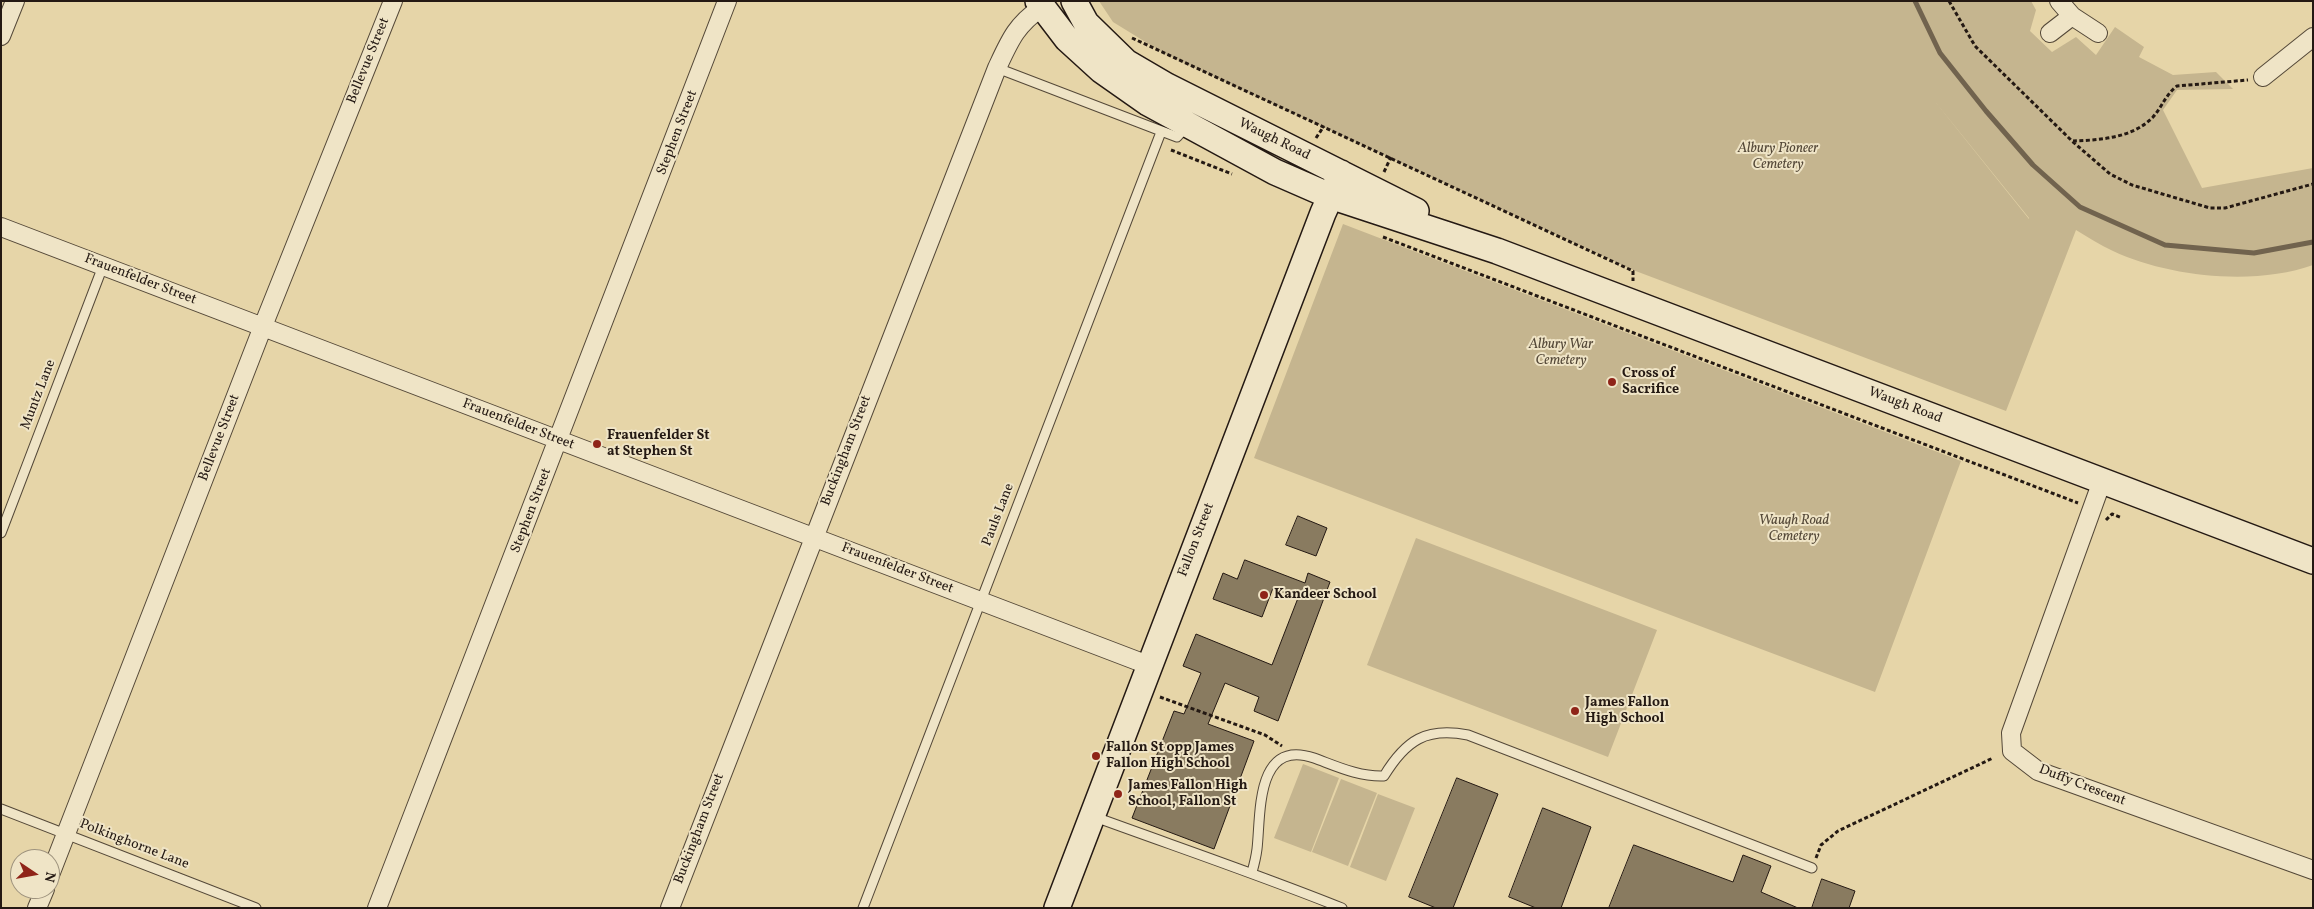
<!DOCTYPE html>
<style>
body{margin:0}
#map{position:relative;width:2314px;height:909px;overflow:hidden;background:#e6d5a8;font-family:Vollkorn,serif}
canvas{display:block}
.frame{position:absolute;inset:0;border:2px solid #241913;pointer-events:none}
.north{position:absolute;left:10px;top:849px;width:50px;height:50px;box-sizing:border-box;background:#efe4c6;border:1px solid #9e937e;border-radius:50%;rotate:102deg;font-size:14px;font-weight:700;line-height:20px;text-align:center;color:#241913}
.north::after{content:'';display:block;margin:auto;width:18px;height:22px;background:#8f2418;clip-path:polygon(50% 0,100% 100%,50% 72%,0 100%)}
</style>
<div id="map">
<canvas width="2314" height="909"></canvas>
<div class="frame"></div>
<div class="north">N</div>
</div>
<script>
const ctx = document.querySelector('canvas').getContext('2d');
ctx.lineJoin = 'round';
function fillPath(path, color) {
  ctx.fillStyle = color;
  ctx.fill(path, 'evenodd');
}
function strokePath(path, color, width, dash) {
  ctx.strokeStyle = color;
  ctx.lineWidth = width;
  ctx.lineCap = dash ? 'butt' : 'round';
  ctx.setLineDash(dash || []);
  ctx.stroke(path);
}
function drawText(font, color, halo, rows, align = 'center') {
  ctx.font = font + ' Vollkorn,serif';
  ctx.lineWidth = 4;
  ctx.setLineDash([]);
  ctx.textBaseline = 'middle';
  ctx.strokeStyle = halo;
  ctx.fillStyle = color;
  for (const [text, x, y, turn = 0] of rows) {
    ctx.save();
    ctx.translate(x, y);
    ctx.rotate((+turn || 0) * Math.PI / 180);
    ctx.textAlign = isNaN(turn) ? turn : align;
    if (halo) ctx.strokeText(text, 0, 0);
    ctx.fillText(text, 0, 0);
    ctx.restore();
  }
}
fillPath(new Path2D(`
 M 1099,1 L 2031,1 L 2036,10 L 2030,31 L 2052,52 L 2076,37 L 2096,55 L 2115,27 L 2144,47 L 2139,57 L 2173,75 L 2216,72 L 2233,89 L 2177,90 L 2163,110 L 2202,188 L 2313,168 L 2313,265 C 2255,286 2168,277 2113,251 C 2100,245 2088,237 2076,230 L 2006,411 L 1633,270 L 1165,54 L 1113,22 ZM 1933,99 L 2029,218 L 2029,219 Z
 M 1343,224 L 1961,461 L 1875,692 L 1254,458 Z
 M 1416,538 L 1657,630 L 1608,757 L 1367,665 Z
 M 1303,764 L 1339,778 L 1311,852 L 1274,838 Z
 M 1341,779 L 1377,793 L 1348,866 L 1312,852 Z
 M 1378,794 L 1415,808 L 1386,881 L 1350,867 Z`), '#c5b58f');
strokePath(new Path2D(`
 M 1915,1 L 1940,53 L 1986,111 L 2033,165 L 2080,207 L 2165,245 L 2254,253 L 2313,242`), '#71634e', 5);
const building = new Path2D(`
 M 1298,516 L 1327,528 L 1316,556 L 1286,545 Z
 M 1245,560 L 1305,583 L 1308,573 L 1330,582 L 1278,721 L 1254,711 L 1259,697 L 1225,683 L 1208,724 L 1254,741 L 1214,849 L 1132,818 L 1174,711 L 1184,714 L 1201,673 L 1183,666 L 1196,634 L 1272,665 L 1298,598 L 1273,588 L 1262,617 L 1213,599 L 1223,573 L 1237,579 Z
 M 1457,778 L 1498,794 L 1453,908 L 1436,908 L 1409,897 Z
 M 1543,808 L 1591,827 L 1561,908 L 1536,908 L 1509,897 Z
 M 1634,845 L 1733,882 L 1743,855 L 1771,866 L 1761,892 L 1798,908 L 1609,908 Z
 M 1822,879 L 1855,891 L 1849,908 L 1812,908 Z`);
fillPath(building, '#897b60');
strokePath(building, '#241913', 1);
const lane = new Path2D(`
 M 997,68 L 1177,137 L 1188,125
 M 1,533 L 103,266
 M 1,809 L 256,908
 M 1095,817 C 1177,847 1260,875 1342,908
 M 1252,872 C 1254,865 1256,857 1257,849 C 1261,815 1255,738 1314,758 C 1336,766 1359,777 1384,776 C 1406,740 1426,727 1468,735 L 1812,868
 M 863,908 L 1161,132`);
const street = new Path2D(`
 M 2059,1 L 2072,16 L 2098,33
 M 2050,33 L 2072,16
 M 1,36 L 15,1
 M 2263,77 L 2313,37
 M 1,227 L 1148,665
 M 2102,481 L 2011,733 L 2012,751 L 2038,771 L 2313,870
 M 50,875 L 267,316 L 393,1
 M 37,908 L 45,889
 M 377,908 L 727,1
 M 670,908 L 997,68 C 1010,40 1016,25 1042,7`);
const secondary = new Path2D(`
 M 1038,1 L 1067,39 L 1101,70 L 1148,103 L 1275,172 L 1330,196 L 1497,251 L 2313,561
 M 1074,1 L 1086,23 L 1126,62 L 1167,86 L 1416,211
 M 1057,908 L 1323,213 L 1341,173`);
strokePath(lane, '#544838', 11);
strokePath(street, '#544838', 20);
strokePath(secondary, '#241913', 28);
strokePath(new Path2D(`
 M 1949,1 L 1975,46 L 2072,141 L 2110,174 L 2132,185 L 2210,208 L 2225,208 L 2313,184
 M 1132,38 L 1633,271 L 1633,281
 M 1316,138 L 1324,126
 M 2073,141 C 2100,140 2133,138 2153,117 C 2162,107 2166,94 2177,86 L 2248,80
 M 1171,150 L 1232,174
 M 1384,172 L 1391,157
 M 1383,237 L 2078,503
 M 2106,520 L 2112,514 L 2122,518
 M 1160,697 L 1265,735 L 1282,746
 M 1816,858 L 1821,845 L 1838,831 L 1993,758`), '#241913', 3, [4, 2.5]);
strokePath(lane, '#efe4c6', 9);
strokePath(street, '#efe4c6', 18);
strokePath(secondary, '#efe4c6', 25);
for (const [x, y, r, color] of [
 [1612,382,5,"#8f2418"],
 [597,444,5,"#8f2418"],
 [1264,595,5,"#8f2418"],
 [1575,711,5,"#8f2418"],
 [1096,756,5,"#8f2418"],
 [1118,794,5,"#8f2418"]
]) {
  const dot = new Path2D();
  dot.arc(x, y, r, 0, 2 * Math.PI);
  ctx.fillStyle = color;
  ctx.fill(dot);
  strokePath(dot, '#efe4c6', 2);
}
drawText('14px', '#241913', '#efe4c6', [
 ["Bellevue Street",369,61,-68],
 ["Stephen Street",678,133,-69],
 ["Waugh Road",1274,140,26],
 ["Frauenfelder Street",140,280,21],
 ["Muntz Lane",39,395,-69],
 ["Waugh Road",1905,406,21],
 ["Frauenfelder Street",518,425,21],
 ["Bellevue Street",220,438,-69],
 ["Buckingham Street",847,451,-69],
 ["Stephen Street",532,511,-69],
 ["Pauls Lane",999,515,-69],
 ["Fallon Street",1197,540,-69],
 ["Frauenfelder Street",897,569,21],
 ["Duffy Crescent",2082,786,21],
 ["Buckingham Street",700,829,-69],
 ["Polkinghorne Lane",134,845,21]
]);
drawText('italic 14px', '#544838', '#efe4c6', [
 ["Albury Pioneer",1778,149],
 ["Cemetery",1778,165],
 ["Albury War",1561,345],
 ["Cemetery",1561,361],
 ["Waugh Road",1794,521],
 ["Cemetery",1794,537]
]);
drawText('bold 14px', '#241913', '#efe4c6', [
 ["Cross of",1622,374],
 ["Sacrifice",1622,390],
 ["Frauenfelder St",607,436],
 ["at Stephen St",607,452],
 ["Kandeer School",1274,595],
 ["James Fallon",1585,703],
 ["High School",1585,719],
 ["Fallon St opp James",1106,748],
 ["Fallon High School",1106,764],
 ["James Fallon High",1128,786],
 ["School, Fallon St",1128,802]
], 'left');
</script>
